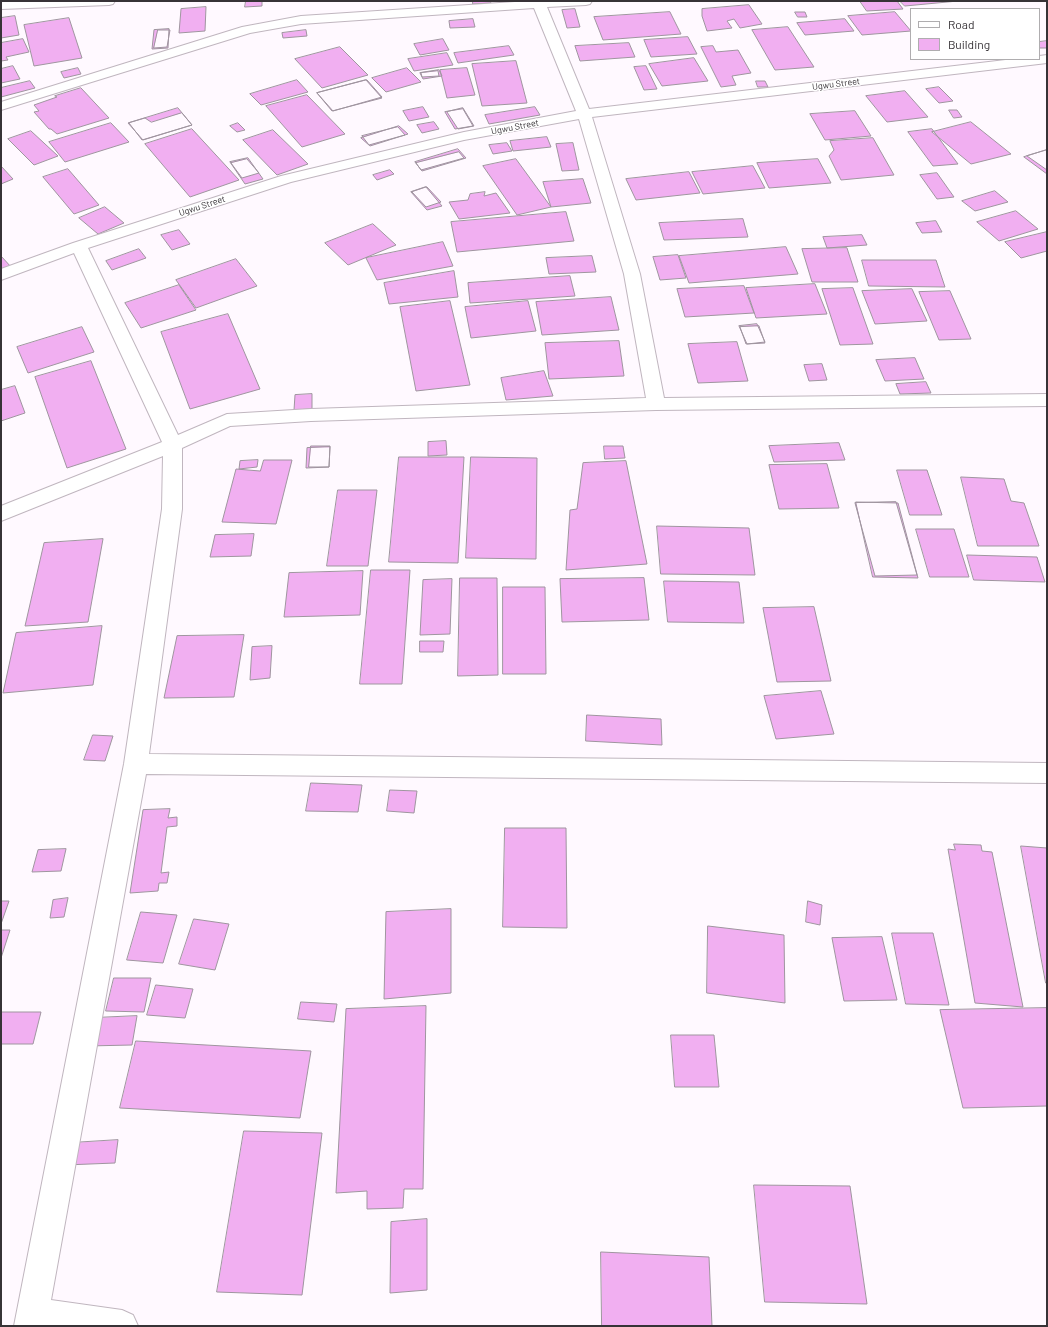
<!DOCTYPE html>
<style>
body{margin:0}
#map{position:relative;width:1048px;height:1327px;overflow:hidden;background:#fff9ff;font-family:Barlow,sans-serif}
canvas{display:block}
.frame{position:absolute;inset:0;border:2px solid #373337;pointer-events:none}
.legend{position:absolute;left:910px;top:8px;width:130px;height:52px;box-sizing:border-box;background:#fff;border:1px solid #afadaf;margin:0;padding:5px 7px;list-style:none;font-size:12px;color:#373337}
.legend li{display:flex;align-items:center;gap:8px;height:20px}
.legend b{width:20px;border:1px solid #afadaf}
</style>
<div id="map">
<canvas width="1048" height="1327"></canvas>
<div class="frame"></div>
<ul class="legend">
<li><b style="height:5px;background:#fff"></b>Road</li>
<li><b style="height:11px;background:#f1aff1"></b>Building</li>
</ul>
</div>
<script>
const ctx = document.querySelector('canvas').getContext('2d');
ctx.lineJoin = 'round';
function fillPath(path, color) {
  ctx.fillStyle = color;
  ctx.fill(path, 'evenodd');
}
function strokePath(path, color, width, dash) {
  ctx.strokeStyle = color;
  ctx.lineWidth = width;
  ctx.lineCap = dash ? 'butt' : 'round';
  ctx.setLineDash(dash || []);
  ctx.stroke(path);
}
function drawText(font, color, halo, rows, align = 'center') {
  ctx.font = font + ' Barlow,sans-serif';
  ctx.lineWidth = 3;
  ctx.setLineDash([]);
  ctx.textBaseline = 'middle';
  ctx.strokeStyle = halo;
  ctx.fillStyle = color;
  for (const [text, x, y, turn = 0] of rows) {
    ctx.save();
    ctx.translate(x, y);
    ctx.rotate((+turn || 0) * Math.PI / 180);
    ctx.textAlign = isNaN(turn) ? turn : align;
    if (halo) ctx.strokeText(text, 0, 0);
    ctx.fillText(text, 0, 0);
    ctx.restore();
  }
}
const building = new Path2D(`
 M 246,1 L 262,1 L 262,6 L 245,7 Z
 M 473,1 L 490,1 L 491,3 L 473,4 Z
 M 860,1 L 897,1 L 903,9 L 867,11 Z
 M 900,1 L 958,1 L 905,6 Z
 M 749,5 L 762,24 L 740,28 L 734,19 L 727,21 L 732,28 L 707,31 L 702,16 L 702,9 Z
 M 206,7 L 205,31 L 179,33 L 181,9 Z
 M 575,9 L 580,27 L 567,28 L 562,10 Z
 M 670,12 L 681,34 L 603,40 L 594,17 Z
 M 795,12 L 805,12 L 807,17 L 798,17 Z
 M 895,12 L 911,31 L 862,35 L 848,16 Z
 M 15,16 L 19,35 L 1,38 L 1,18 Z
 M 69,18 L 82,58 L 34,66 L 24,25 Z
 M 473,19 L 475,27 L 450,28 L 449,21 Z
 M 845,19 L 854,31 L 805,35 L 797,23 Z
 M 788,27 L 814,67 L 775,70 L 752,30 Z
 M 169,29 L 168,48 L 152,49 L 154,30 Z
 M 158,30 L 170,30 L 167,47 L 154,48 Z
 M 306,30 L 307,36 L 283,38 L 282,33 Z
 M 688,37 L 697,54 L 651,57 L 644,40 Z
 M 23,39 L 29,52 L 6,57 L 8,60 L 1,61 L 1,43 Z
 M 443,39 L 449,50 L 420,55 L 414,44 Z
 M 1047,41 L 1047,48 L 1039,48 L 1039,42 Z
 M 629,43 L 635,57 L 580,61 L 575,46 Z
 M 509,46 L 514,55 L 458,63 L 454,53 Z
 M 713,46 L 716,52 L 738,50 L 751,73 L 732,76 L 736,85 L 721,87 L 701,47 Z
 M 340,47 L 368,75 L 322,88 L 295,59 Z
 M 447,53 L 453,65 L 414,71 L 408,59 Z
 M 694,58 L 708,81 L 662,86 L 649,64 Z
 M 516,61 L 527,103 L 482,106 L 472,64 Z
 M 13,66 L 20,79 L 1,83 L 1,69 Z
 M 646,66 L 657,89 L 644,90 L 634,67 Z
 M 78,68 L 81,74 L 64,78 L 61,72 Z
 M 407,68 L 421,82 L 386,92 L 372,78 Z
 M 467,68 L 475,95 L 447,98 L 440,70 Z
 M 439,70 L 442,76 L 423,79 L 420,73 Z
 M 438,71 L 439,76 L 422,77 L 421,73 Z
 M 297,80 L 308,92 L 261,105 L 250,94 Z
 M 366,80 L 382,98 L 332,111 L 317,93 Z
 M 367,80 L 382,97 L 333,111 L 317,93 Z
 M 30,81 L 35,88 L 1,97 L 1,88 Z
 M 756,81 L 765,81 L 768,87 L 758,87 Z
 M 939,87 L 953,101 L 939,103 L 926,89 Z
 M 81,88 L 109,118 L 57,134 L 51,129 L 49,129 L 34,112 L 39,111 L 34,105 L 57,97 L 55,96 Z
 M 905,91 L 928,117 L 887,122 L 866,96 Z
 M 307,95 L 345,134 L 302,147 L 266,106 Z
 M 423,107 L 429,117 L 409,121 L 403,111 Z
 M 535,107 L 540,115 L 489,124 L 485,115 Z
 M 178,108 L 192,125 L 142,140 L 129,123 Z
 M 463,108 L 474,126 L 458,129 L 447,112 Z
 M 463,109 L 473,126 L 455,129 L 445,112 Z
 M 949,110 L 957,110 L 962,117 L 954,118 Z
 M 855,111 L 871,136 L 825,140 L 810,114 Z
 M 182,113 L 192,125 L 143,140 L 128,123 L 145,118 L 151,122 Z
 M 434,122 L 439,129 L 422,133 L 417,125 Z
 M 971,122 L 1011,154 L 971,164 L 932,132 Z
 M 111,123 L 129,142 L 65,162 L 49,142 Z
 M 238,123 L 245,130 L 237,132 L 230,126 Z
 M 399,126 L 408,134 L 370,146 L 361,138 Z
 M 398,127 L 405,135 L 369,145 L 362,136 Z
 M 192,129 L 239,180 L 190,197 L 145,144 Z
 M 932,129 L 958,164 L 933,166 L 908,132 Z
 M 273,130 L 308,164 L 277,175 L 243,140 Z
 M 31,131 L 58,156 L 34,165 L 8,139 Z
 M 547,137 L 551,147 L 513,151 L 510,141 Z
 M 873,138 L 894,175 L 841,180 L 829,156 L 834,150 L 830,141 Z
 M 507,143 L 512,151 L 493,154 L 489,145 Z
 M 573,143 L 579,170 L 562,171 L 556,144 Z
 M 458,149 L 466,158 L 422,171 L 415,162 Z
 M 1047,150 L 1047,170 L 1027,156 Z
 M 1047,150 L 1047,174 L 1024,157 Z
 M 459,152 L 464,158 L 421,170 L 416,163 Z
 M 248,158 L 263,179 L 245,184 L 230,162 Z
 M 247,159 L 259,173 L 242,178 L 231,163 Z
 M 516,159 L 551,207 L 517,215 L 483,166 Z
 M 818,159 L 831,183 L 769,188 L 757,163 Z
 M 1,166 L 13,179 L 1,184 Z
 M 753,166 L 765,188 L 703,194 L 692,172 Z
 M 68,169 L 99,205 L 74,214 L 43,177 Z
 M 390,170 L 394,174 L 377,180 L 373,175 Z
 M 689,172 L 700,193 L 636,200 L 626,179 Z
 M 937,173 L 954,197 L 937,199 L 920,175 Z
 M 583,179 L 591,203 L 551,207 L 543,182 Z
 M 426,187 L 442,206 L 427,210 L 411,192 Z
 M 427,187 L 441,202 L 426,207 L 412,192 Z
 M 995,191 L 1008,202 L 975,211 L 962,201 Z
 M 485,192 L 484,196 L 496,193 L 510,213 L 459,219 L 449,202 L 468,200 L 470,194 Z
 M 105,207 L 124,223 L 98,234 L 79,218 Z
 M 1016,211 L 1038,229 L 999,241 L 977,222 Z
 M 566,212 L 574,241 L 457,252 L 451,222 Z
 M 743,219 L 748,237 L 664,240 L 659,223 Z
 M 936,221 L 942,232 L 922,233 L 916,223 Z
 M 373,224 L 396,245 L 348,265 L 325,243 Z
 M 179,230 L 190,244 L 172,250 L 161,235 Z
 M 1047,232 L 1047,251 L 1021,258 L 1005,242 Z
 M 862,235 L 867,245 L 827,248 L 823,237 Z
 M 443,242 L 453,266 L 377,280 L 366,258 Z
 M 786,247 L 798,274 L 689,283 L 679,256 Z
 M 847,248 L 858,282 L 812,282 L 802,249 Z
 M 139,249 L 146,258 L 112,270 L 106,261 Z
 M 678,255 L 686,278 L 660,280 L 653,257 Z
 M 1,256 L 12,268 L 1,272 Z
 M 592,256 L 596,272 L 549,274 L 546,258 Z
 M 236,259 L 257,286 L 196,308 L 176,280 Z
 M 862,260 L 936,260 L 945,287 L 869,286 Z
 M 454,271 L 458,297 L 389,304 L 384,283 Z
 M 570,276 L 575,296 L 470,303 L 468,283 Z
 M 815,284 L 827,314 L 756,318 L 746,288 Z
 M 179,285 L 196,310 L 141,328 L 125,303 Z
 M 744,286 L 754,313 L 685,317 L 677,289 Z
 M 853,288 L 873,344 L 840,345 L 822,289 Z
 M 912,289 L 927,321 L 875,324 L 862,291 Z
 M 950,291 L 971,339 L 939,340 L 919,292 Z
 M 611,297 L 619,330 L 542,335 L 536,302 Z
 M 450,301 L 470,385 L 416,391 L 400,307 Z
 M 528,301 L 536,331 L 471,338 L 465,307 Z
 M 228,314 L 260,389 L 190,409 L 161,332 Z
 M 757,324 L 765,342 L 747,344 L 739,326 Z
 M 759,326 L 765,343 L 746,344 L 740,327 Z
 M 82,327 L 94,352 L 28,373 L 17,347 Z
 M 619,341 L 624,376 L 549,379 L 545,343 Z
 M 737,342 L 748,381 L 698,383 L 688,344 Z
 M 915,358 L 924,379 L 885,381 L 876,360 Z
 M 91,361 L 126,449 L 67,468 L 35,377 Z
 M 822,364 L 827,380 L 809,381 L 804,365 Z
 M 544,371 L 553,396 L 506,400 L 501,378 Z
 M 926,382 L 931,393 L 900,394 L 896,384 Z
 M 15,386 L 25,413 L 1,421 L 1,390 Z
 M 312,394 L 312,409 L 294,410 L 295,395 Z
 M 446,441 L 447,455 L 428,456 L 428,442 Z
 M 839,443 L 845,460 L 774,462 L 769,446 Z
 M 311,446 L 330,446 L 329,467 L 309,467 Z
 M 604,446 L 623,446 L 625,458 L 605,459 Z
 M 330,447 L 329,467 L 306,468 L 307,448 Z
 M 399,457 L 464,457 L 458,563 L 389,562 Z
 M 471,457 L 537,458 L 536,559 L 466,558 Z
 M 258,460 L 257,467 L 239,469 L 240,461 Z
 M 264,460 L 292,460 L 276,524 L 222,522 L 236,469 L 260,471 Z
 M 626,461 L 647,564 L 566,570 L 570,510 L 577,509 L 583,463 Z
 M 827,464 L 839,508 L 779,509 L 769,465 Z
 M 897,470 L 927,470 L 942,515 L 910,515 Z
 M 961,477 L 1004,479 L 1011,501 L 1024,503 L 1039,546 L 978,546 Z
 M 338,490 L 377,490 L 368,566 L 327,566 Z
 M 856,502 L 898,503 L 918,578 L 873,577 Z
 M 896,502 L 917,575 L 875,576 L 855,503 Z
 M 657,526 L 749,528 L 755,575 L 661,574 Z
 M 916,529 L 954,529 L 969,577 L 930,577 Z
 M 254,534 L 251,556 L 210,557 L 215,535 Z
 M 103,539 L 88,622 L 25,626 L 44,543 Z
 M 967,555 L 1037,557 L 1045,582 L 974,580 Z
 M 371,570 L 410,570 L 402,684 L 360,684 Z
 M 363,571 L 360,615 L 284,617 L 289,573 Z
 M 460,578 L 497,578 L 498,675 L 458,676 Z
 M 644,578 L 649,620 L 562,622 L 560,579 Z
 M 452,579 L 450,634 L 420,635 L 423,580 Z
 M 664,581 L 739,582 L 744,623 L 668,622 Z
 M 503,587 L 545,587 L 546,674 L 503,674 Z
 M 814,607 L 831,681 L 777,682 L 763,608 Z
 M 102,626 L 93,685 L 3,693 L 16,633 Z
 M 244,635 L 234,697 L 164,698 L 177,636 Z
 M 420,641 L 444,641 L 443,652 L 420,652 Z
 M 272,646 L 270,678 L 250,680 L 252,647 Z
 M 821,691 L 834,734 L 776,739 L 764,696 Z
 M 587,715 L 661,719 L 662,745 L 586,741 Z
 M 93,735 L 113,736 L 105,761 L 84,760 Z
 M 311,783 L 362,785 L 358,812 L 306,811 Z
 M 390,790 L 417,791 L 414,813 L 387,811 Z
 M 170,809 L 168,818 L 177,817 L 177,826 L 167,827 L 161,873 L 169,872 L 167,883 L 159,883 L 158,891 L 130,893 L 143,810 Z
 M 505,828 L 566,828 L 567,928 L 503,927 Z
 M 954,844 L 981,845 L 982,851 L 992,852 L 1023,1007 L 975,1003 L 948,849 L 955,850 Z
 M 1021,846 L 1047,848 L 1047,983 L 1046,983 Z
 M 66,849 L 61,871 L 32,872 L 38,850 Z
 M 68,898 L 64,917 L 50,918 L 53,900 Z
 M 1,901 L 9,901 L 1,924 Z
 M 808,901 L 822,905 L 820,925 L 806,922 Z
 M 451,909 L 451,993 L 384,999 L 386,912 Z
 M 141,912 L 177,915 L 163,963 L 127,960 Z
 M 194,919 L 229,924 L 215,970 L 179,964 Z
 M 708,926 L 784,935 L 785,1003 L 707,993 Z
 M 1,930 L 10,930 L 1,958 Z
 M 892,933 L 933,933 L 949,1005 L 906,1004 Z
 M 882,937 L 897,1000 L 844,1001 L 832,938 Z
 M 114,978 L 151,978 L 144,1012 L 106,1011 Z
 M 156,985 L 193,989 L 185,1018 L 147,1015 Z
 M 301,1002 L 337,1004 L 334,1022 L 298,1019 Z
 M 426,1006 L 423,1189 L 404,1189 L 403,1208 L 367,1209 L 367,1191 L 336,1193 L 346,1009 Z
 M 1047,1008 L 1047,1106 L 963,1108 L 940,1010 Z
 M 1,1012 L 41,1012 L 33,1044 L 1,1044 Z
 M 137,1016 L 132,1045 L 87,1046 L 93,1018 Z
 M 671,1035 L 714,1035 L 719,1087 L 675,1087 Z
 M 136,1041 L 311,1051 L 300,1118 L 120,1108 Z
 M 244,1131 L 322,1133 L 302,1295 L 217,1292 Z
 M 118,1140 L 115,1163 L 65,1165 L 70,1143 Z
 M 754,1185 L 850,1186 L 867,1304 L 765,1302 Z
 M 427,1219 L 427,1290 L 390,1293 L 391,1222 Z
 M 601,1252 L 709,1257 L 712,1326 L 602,1326 Z`);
fillPath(building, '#f1aff1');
strokePath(building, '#9f959f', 1);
const street = new Path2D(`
 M 1,1 L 115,1 L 113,4 L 109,5 L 1,9 Z
 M 530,1 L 592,1 L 590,4 L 586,5 L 547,7 L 589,109 L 1014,59 L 1039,59 L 1039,56 L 1047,55 L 1047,63 L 592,117 L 640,274 L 664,398 L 1047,394 L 1047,406 L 656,410 L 311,421 L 230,426 L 182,448 L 182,509 L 149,754 L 1047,763 L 1047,783 L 146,774 L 51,1300 L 122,1310 L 133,1315 L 138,1326 L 14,1326 L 124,764 L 162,509 L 163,456 L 1,521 L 1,506 L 162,442 L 74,253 L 1,280 L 1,269 L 73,243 L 281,176 L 464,132 L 576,111 L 534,8 L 301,24 L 250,33 L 1,110 L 1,102 L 242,27 L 301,16 ZM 579,119 L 624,274 L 646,398 L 311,409 L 227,414 L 178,435 L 88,248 L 291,182 L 464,140 Z`);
strokePath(street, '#c0b6bf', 2);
fillPath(street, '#fff');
drawText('9px', '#373337', '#fff', [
 ["Ugwu Street",836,84,-7],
 ["Ugwu Street",515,127,-11],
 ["Ugwu Street",202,206,-18]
]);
</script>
